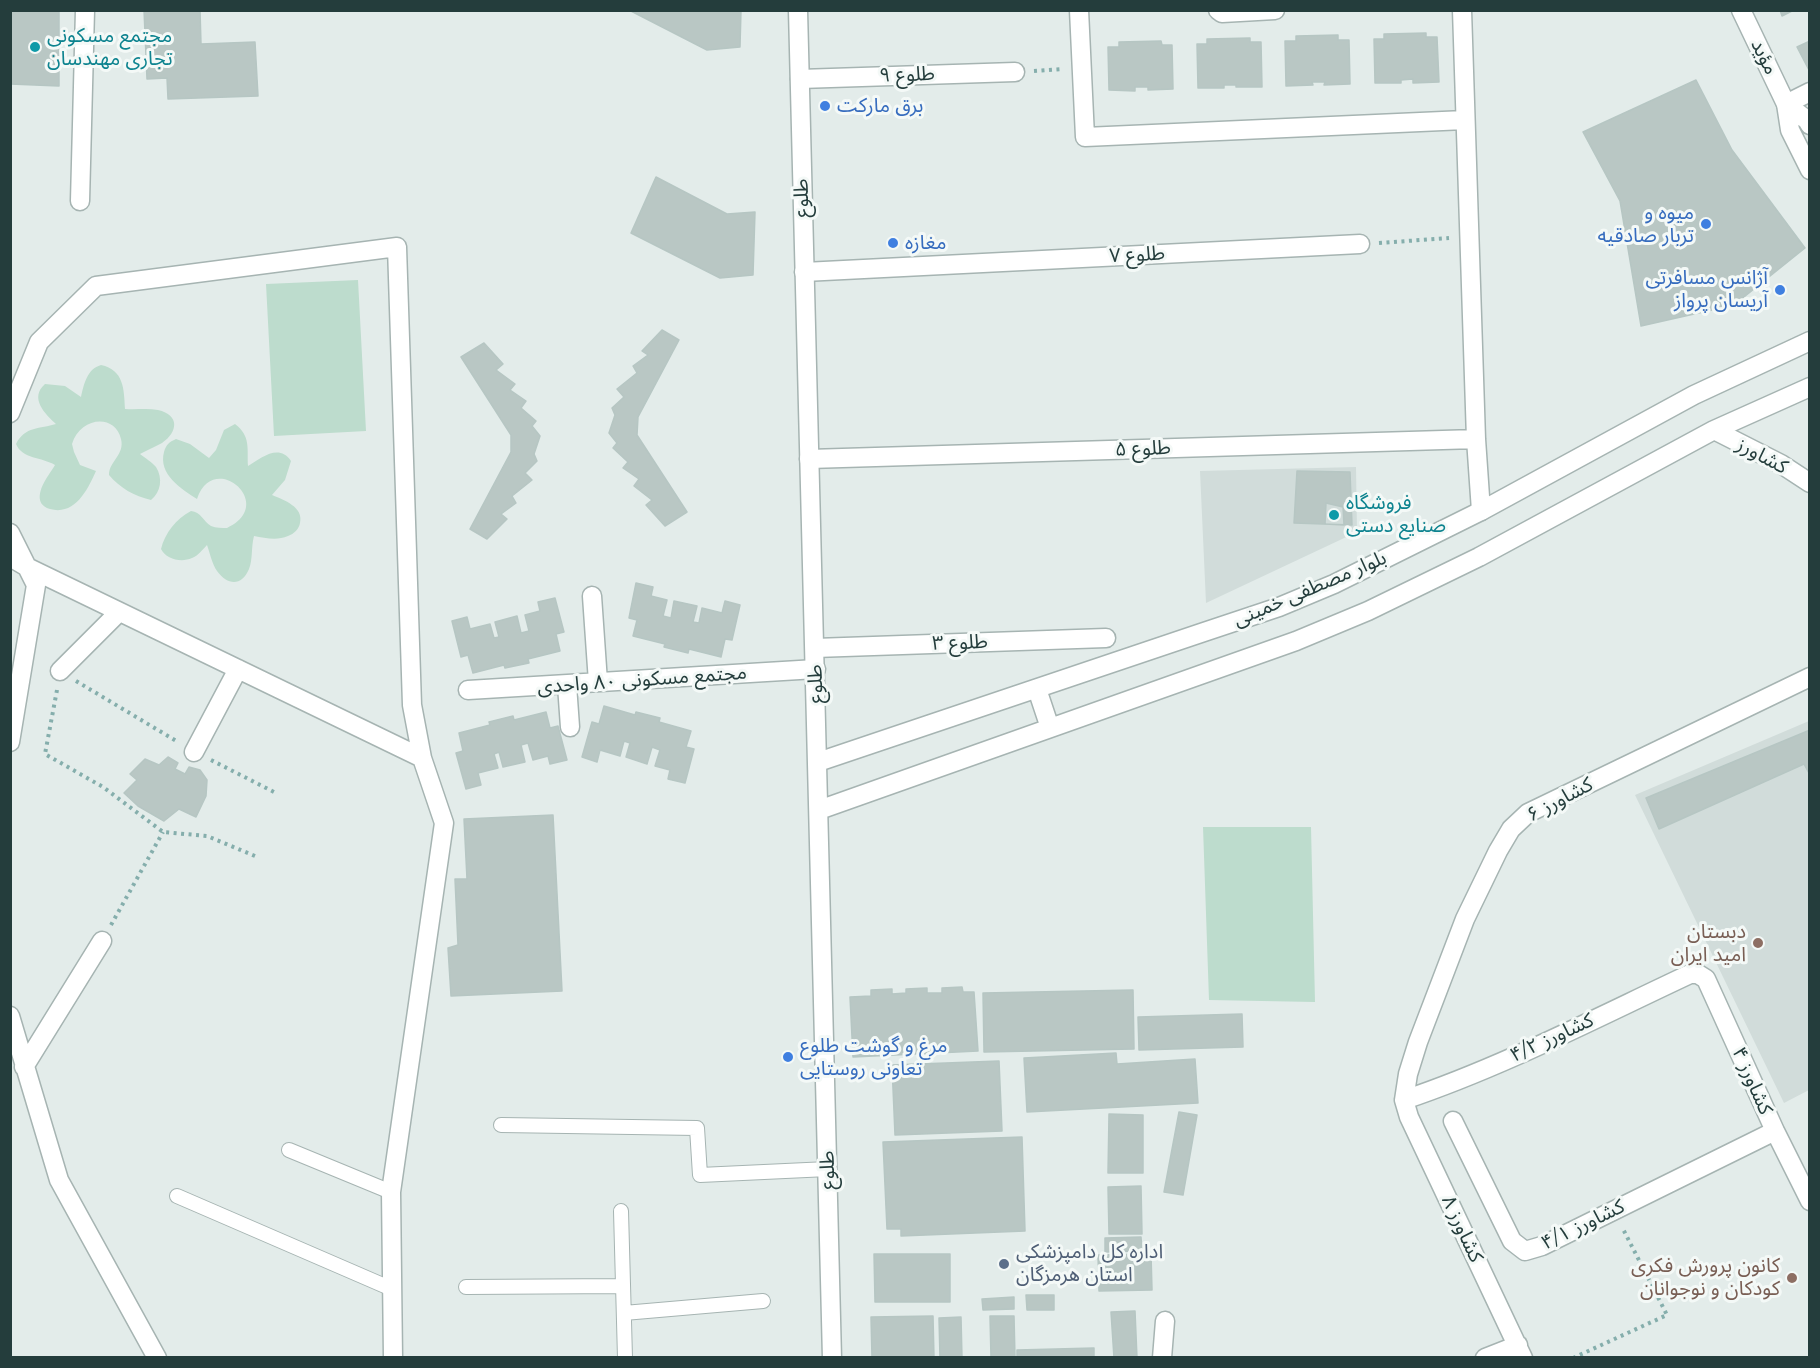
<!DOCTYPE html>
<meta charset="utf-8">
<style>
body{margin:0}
#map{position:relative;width:1820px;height:1368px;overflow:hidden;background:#e3ecea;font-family:Montserrat,sans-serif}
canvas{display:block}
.frame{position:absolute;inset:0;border:12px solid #243d3c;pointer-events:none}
</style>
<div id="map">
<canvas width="1820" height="1368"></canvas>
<div class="frame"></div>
</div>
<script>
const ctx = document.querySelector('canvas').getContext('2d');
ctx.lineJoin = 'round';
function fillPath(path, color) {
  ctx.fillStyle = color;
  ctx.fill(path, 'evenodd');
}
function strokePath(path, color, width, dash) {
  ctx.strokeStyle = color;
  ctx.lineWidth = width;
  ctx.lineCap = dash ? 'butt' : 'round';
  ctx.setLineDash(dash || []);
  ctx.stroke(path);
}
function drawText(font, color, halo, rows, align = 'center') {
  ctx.font = font + ' Montserrat,"Noto Sans Arabic",sans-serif';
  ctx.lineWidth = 6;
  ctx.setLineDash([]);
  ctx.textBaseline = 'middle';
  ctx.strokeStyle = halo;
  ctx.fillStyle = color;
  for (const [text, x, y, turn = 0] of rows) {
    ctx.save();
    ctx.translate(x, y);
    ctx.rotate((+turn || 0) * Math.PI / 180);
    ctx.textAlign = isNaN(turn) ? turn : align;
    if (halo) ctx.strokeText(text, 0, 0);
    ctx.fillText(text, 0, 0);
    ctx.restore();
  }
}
fillPath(new Path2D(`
 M 1356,467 L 1357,532 L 1206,603 L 1200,471 Z
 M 1809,721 L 1809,1090 L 1784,1103 L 1635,795 Z`), '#d1dcda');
fillPath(new Path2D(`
 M 358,280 L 366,431 L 274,436 L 266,284 Z
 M 101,365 C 124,370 124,389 125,409 C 136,410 147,408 158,410 C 180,415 178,432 162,443 C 155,447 147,450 140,454 C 145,458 152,462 156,467 C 163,478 161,492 151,500 C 134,496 120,488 109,475 C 109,461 125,455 121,439 C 115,413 80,417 72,444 L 74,452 L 80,465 L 96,471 C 88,489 75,516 50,509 C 46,508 41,505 40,500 C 38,488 49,475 55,465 C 42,457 22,459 16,444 C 25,426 40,429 56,424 C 45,414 29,398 45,384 L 65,386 L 81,397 C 84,384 87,369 101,365 Z
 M 235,424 C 251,436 247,449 248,466 C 261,458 279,443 291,461 L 285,480 L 272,495 C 284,500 304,507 300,523 C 299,529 294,534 288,536 C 277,541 265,538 254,536 C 251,547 253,559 249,569 C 242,586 228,586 217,571 C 212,564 210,553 207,545 C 203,549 198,556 192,558 C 181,563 166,559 161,549 C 165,533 176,519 191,511 C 201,512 203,521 211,526 C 216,528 222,528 227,528 C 278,505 214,449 197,499 C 181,489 158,474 164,452 C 166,445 169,442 176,439 L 190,444 L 209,458 L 216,450 L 224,430 Z
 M 1203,827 L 1311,827 L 1315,1002 L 1209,1000 Z`), '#bddccd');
const building = new Path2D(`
 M 10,10 L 59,10 L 59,86 L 10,84 Z
 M 144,10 L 200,10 L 201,44 L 255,42 L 258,96 L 168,99 L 167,78 L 147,79 Z
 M 629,10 L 741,10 L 740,47 L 707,50 Z
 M 1780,10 L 1794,10 L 1782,16 Z
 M 1426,33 L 1426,37 L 1437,37 L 1439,82 L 1413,83 L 1413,79 L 1401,80 L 1401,83 L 1375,83 L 1374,39 L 1384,39 L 1384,34 Z
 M 1338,35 L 1338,40 L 1349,40 L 1350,84 L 1324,85 L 1325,82 L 1312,82 L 1313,85 L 1286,86 L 1285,41 L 1296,41 L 1296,36 Z
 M 1250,38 L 1250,42 L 1261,42 L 1262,87 L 1236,87 L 1236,85 L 1224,85 L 1224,88 L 1198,88 L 1197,44 L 1207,44 L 1207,39 Z
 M 1161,41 L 1162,45 L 1172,45 L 1173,89 L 1148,90 L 1148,87 L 1135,87 L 1135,91 L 1109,90 L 1108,47 L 1119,47 L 1119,42 Z
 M 1810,41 L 1810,72 L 1797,47 Z
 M 1696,80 L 1732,150 L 1805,248 L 1734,305 L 1641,326 L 1620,201 L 1583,132 Z
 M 656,177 L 727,214 L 755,212 L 753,275 L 720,278 L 631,233 Z
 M 662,330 L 679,340 L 638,417 L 637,435 L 687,512 L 665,526 L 646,505 L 652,500 L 634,486 L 639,479 L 623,468 L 628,462 L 613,448 L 617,443 L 609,433 L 615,415 L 612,408 L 624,397 L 617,389 L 637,373 L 633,366 L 648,355 L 642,351 Z
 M 484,343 L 503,364 L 496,370 L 515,384 L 510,390 L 526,401 L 521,408 L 536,421 L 532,426 L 540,436 L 534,454 L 537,461 L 525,473 L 532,480 L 512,496 L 516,503 L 501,514 L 507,519 L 487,539 L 470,529 L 511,452 L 511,435 L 461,357 Z
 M 1297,471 L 1350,472 L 1352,525 L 1294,523 Z
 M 1326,503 L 1343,507 L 1344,525 L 1325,524 Z
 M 636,583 L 653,587 L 651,596 L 667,600 L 663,616 L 671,618 L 674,601 L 697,606 L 693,622 L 699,623 L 702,608 L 722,613 L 725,601 L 740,605 L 732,640 L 725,639 L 721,657 L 689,649 L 688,653 L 664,647 L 665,644 L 633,636 L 637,620 L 629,618 Z
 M 555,598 L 564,632 L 556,634 L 560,651 L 528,659 L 529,663 L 505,668 L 504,665 L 473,673 L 468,655 L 461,657 L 452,621 L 467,617 L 470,629 L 490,624 L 494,638 L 499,637 L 495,622 L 517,616 L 521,633 L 529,631 L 525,615 L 540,611 L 538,602 Z
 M 604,706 L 635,715 L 636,712 L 660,718 L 659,722 L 691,731 L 686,747 L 694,749 L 685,783 L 668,779 L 670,770 L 655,766 L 660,750 L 652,747 L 647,764 L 626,757 L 630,743 L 624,741 L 620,756 L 600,750 L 597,762 L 582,757 L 592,722 L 599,724 Z
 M 546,712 L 550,728 L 558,726 L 567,760 L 550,764 L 548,756 L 533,760 L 528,743 L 521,745 L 525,762 L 503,767 L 499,752 L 494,754 L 498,768 L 478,773 L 481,785 L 466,789 L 456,753 L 463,751 L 459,733 L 490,725 L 489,722 L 513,716 L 514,720 Z
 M 1810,730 L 1810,775 L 1804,764 L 1659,829 L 1646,798 Z
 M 168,757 L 178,763 L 175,769 L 185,774 L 189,767 L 200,770 L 207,780 L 206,796 L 196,817 L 179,809 L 164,821 L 138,806 L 124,793 L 137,780 L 130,774 L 145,759 L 159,765 Z
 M 553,815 L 562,991 L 451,996 L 448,948 L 458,945 L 455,879 L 467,879 L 464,819 Z
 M 962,987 L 963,992 L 974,992 L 978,1051 L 853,1057 L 850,997 L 871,996 L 871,990 L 892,989 L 892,994 L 906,993 L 906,989 L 927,988 L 927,993 L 942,993 L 942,988 Z
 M 1133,990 L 1134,1049 L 984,1052 L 983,993 Z
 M 1242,1014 L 1243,1047 L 1139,1050 L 1138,1017 Z
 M 1116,1053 L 1117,1064 L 1195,1059 L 1198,1103 L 1027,1112 L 1024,1058 Z
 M 999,1061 L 1002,1131 L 895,1135 L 892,1065 Z
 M 1179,1112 L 1197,1115 L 1183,1195 L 1164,1192 Z
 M 1109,1114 L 1143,1115 L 1143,1173 L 1108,1173 Z
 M 1022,1137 L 1025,1231 L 901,1236 L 901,1229 L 887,1229 L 883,1142 Z
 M 1141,1186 L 1142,1234 L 1109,1234 L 1108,1187 Z
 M 1141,1237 L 1142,1251 L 1105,1252 L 1105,1238 Z
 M 874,1254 L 950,1254 L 950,1302 L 875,1302 Z
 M 1151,1254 L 1152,1290 L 1099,1291 L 1098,1255 Z
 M 1026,1295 L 1054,1295 L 1054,1310 L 1027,1310 Z
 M 1014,1297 L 1014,1309 L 983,1310 L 982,1299 Z
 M 1135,1311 L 1137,1358 L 1114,1358 L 1111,1312 Z
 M 933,1316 L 934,1358 L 872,1358 L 871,1317 Z
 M 990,1316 L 1014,1316 L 1015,1358 L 991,1358 Z
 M 961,1317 L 962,1358 L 940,1358 L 939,1318 Z
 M 1094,1348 L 1094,1358 L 1017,1358 L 1017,1350 Z`);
fillPath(building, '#b9c7c4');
strokePath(building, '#b6c6c3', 1.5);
const service = new Path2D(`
 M 501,1125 L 697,1128 L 700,1175 L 828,1169
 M 289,1150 L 391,1192
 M 177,1196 L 392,1289
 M 621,1211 L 625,1358
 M 466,1287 L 623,1286
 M 624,1313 L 763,1301`);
const minor = new Path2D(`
 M 1079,10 L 1085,137 L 1465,120
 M 1218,10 L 1222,13 L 1275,10
 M 1462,10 L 1476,439 L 1481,511
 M 800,79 L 1015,72
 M 1786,104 L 1810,92
 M 80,201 L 85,10
 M 804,272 L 1360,244
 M 10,413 L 39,342 L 96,286 L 397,247 L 412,705 L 422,758 L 444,823 L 391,1192 L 393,1358
 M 809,459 L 1476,439
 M 10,533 L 36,585 L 10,742
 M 10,557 L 27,567 L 422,758
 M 592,596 L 598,682
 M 815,648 L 1106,638
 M 60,671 L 119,612
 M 567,685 L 570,727
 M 468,690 L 816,669
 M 194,752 L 238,669
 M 10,1016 L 59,1180 L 157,1358
 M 24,1067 L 102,941
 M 1404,1100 C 1502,1067 1596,1018 1690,974 L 1698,974 L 1706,979 L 1775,1131 L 1810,1201
 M 1453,1121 L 1512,1241 L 1525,1251 L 1542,1246 L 1775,1131
 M 1162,1358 L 1165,1321
 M 1485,1358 L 1518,1345
 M 1523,1358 L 1409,1117 L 1404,1100 L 1408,1074 L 1418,1042 L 1465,919 L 1498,851 L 1511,829 L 1528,813 L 1810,677`);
const tertiary = new Path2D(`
 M 798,10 L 832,1358
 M 1741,10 L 1786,104 L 1790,130 L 1810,170
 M 1786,104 L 1807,120 L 1810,125
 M 1714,430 L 1781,464 L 1810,483
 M 1037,689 L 1050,728
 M 818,762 L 1204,632 L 1279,607 L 1334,584 L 1481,511 L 1694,395 L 1810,341
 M 819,810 L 1296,641 L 1368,611 L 1479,557 L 1714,430 L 1810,387`);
strokePath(service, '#a6b4b2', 16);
strokePath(minor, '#a6b4b2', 21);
strokePath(tertiary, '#a6b4b2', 21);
strokePath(new Path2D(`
 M 1034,71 L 1062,69
 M 1379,243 L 1449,238
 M 76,681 L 178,742
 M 57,690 L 45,754 L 103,787 L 163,832 L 207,836 L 255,856
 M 211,760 L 274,792
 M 111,925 L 163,832
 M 1573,1358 L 1667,1315 L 1623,1229`), '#85aeac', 4, [3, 4.5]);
strokePath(service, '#fff', 14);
strokePath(minor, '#fff', 18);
strokePath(tertiary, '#fff', 18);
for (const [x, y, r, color] of [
 [35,47,6,"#0f9aa8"],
 [825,106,6,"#3f7fe0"],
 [1706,224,6,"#3f7fe0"],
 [893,243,6,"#3f7fe0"],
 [1780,290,6,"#3f7fe0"],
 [1334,515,6,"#0f9aa8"],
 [1758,943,6,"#8d6e63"],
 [788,1057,6,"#3f7fe0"],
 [1004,1264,6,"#5c6f8a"],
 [1792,1278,6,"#8d6e63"]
]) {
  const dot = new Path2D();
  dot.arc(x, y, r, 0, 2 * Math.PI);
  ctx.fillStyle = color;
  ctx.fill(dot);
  strokePath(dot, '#f4f9f7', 2);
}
drawText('20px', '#0d838f', '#f4f9f7', [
 ["مجتمع مسکونی",47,36],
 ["تجاری مهندسان",47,59],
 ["فروشگاه",1346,503],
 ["صنایع دستی",1346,526]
], 'left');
drawText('20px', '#243d3c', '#f4f9f7', [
 ["مؤید",1764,57,64],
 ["طلوع ۹",907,75,-2],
 ["طلوع",802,198,-91],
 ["طلوع ۷",1137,255,-3],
 ["طلوع ۵",1143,449,-2],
 ["کشاورز",1762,456,28],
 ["بلوار مصطفی خمینی",1310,589,-23],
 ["طلوع ۳",960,643,-2],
 ["مجتمع مسکونی ۸۰ واحدی",642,680,-4],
 ["طلوع",816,684,-92],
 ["کشاورز ۶",1560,800,-28],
 ["کشاورز ۴/۲",1552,1038,-25],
 ["کشاورز ۴",1752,1081,66],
 ["طلوع",828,1170,-91],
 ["کشاورز ۴/۱",1583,1225,-26],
 ["کشاورز ۸",1462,1229,65]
]);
drawText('20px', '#366cbe', '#f4f9f7', [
 ["برق مارکت",837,106],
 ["میوه و",1694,213,"right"],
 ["تربار صادقیه",1694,236,"right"],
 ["مغازه",905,243],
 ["آژانس مسافرتی",1768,278,"right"],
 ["آریسان پرواز",1768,301,"right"],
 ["مرغ و گوشت طلوع",800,1046],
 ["تعاونی روستایی",800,1069]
], 'left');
drawText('20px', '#785e54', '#f4f9f7', [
 ["دبستان",1746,932],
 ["امید ایران",1746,955],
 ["کانون پرورش فکری",1780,1266],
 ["کودکان و نوجوانان",1780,1289]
], 'right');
drawText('20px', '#4e5e75', '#f4f9f7', [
 ["اداره کل دامپزشکی",1016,1252],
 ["استان هرمزگان",1016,1275]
], 'left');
</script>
